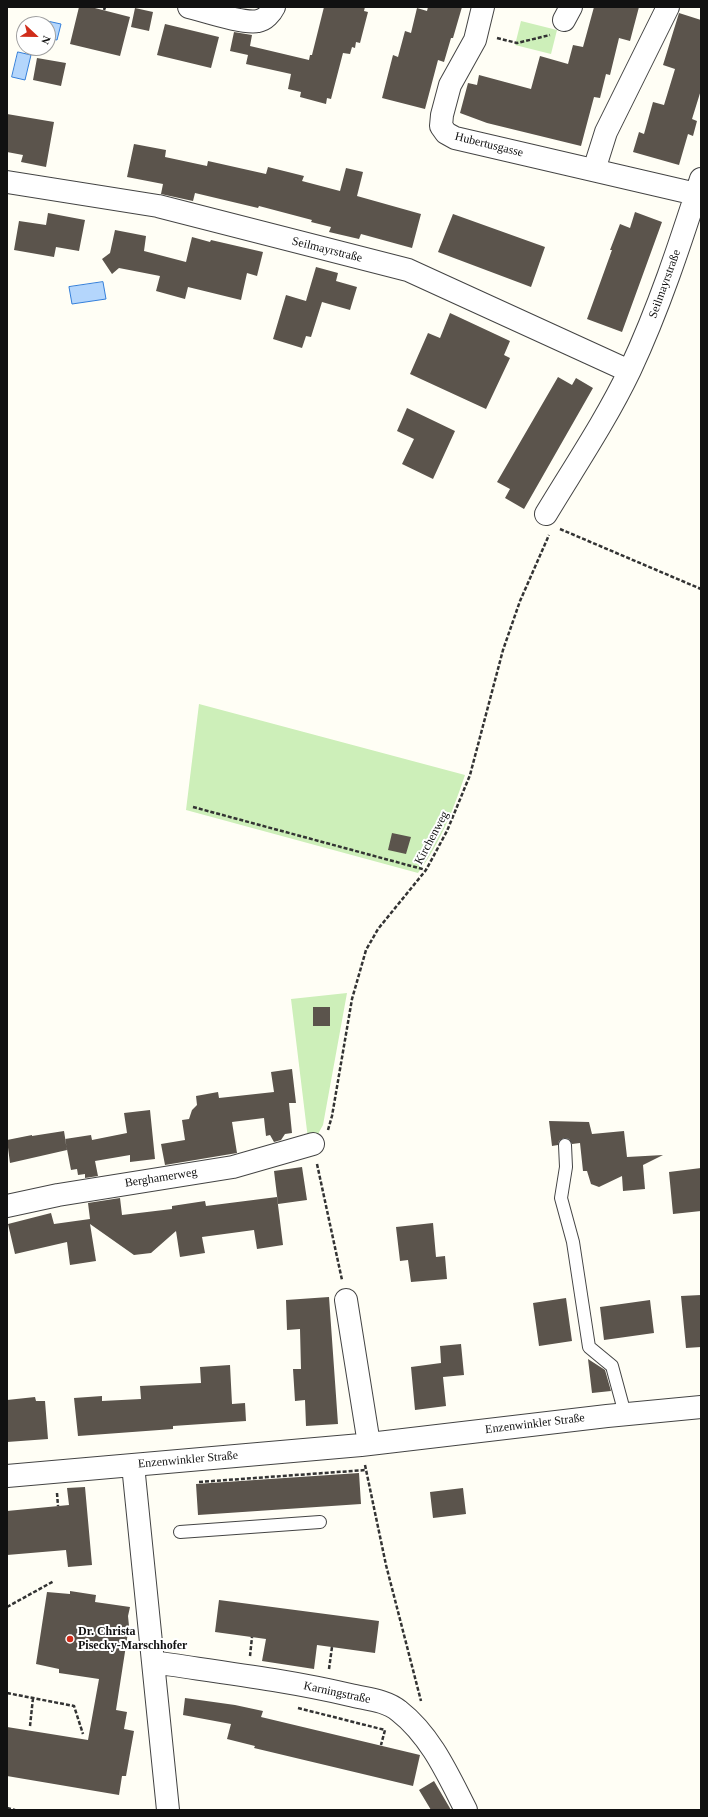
<!DOCTYPE html>
<meta charset="utf-8">
<style>
body{margin:0}
#map{position:relative;width:708px;height:1817px;overflow:hidden;background:#fffef5;font-family:"Times New Roman",serif}
canvas{display:block}
.frame{position:absolute;inset:0;border:8px solid #111;pointer-events:none}
.north{position:absolute;left:16px;top:16px;width:40px;height:40px;box-sizing:border-box;background:#fff;border:1px solid #a0a0a0;border-radius:50%;rotate:112deg;font-size:11px;font-weight:700;line-height:16px;text-align:center;color:#111}
.north::after{content:'';display:block;margin:auto;width:14px;height:18px;background:#d02c1a;clip-path:polygon(50% 0,100% 100%,50% 72%,0 100%)}
</style>
<div id="map">
<canvas width="708" height="1817"></canvas>
<div class="frame"></div>
<div class="north">N</div>
</div>
<script>
const ctx = document.querySelector('canvas').getContext('2d');
ctx.lineJoin = 'round';
function fillPath(path, color) {
  ctx.fillStyle = color;
  ctx.fill(path, 'evenodd');
}
function strokePath(path, color, width, dash) {
  ctx.strokeStyle = color;
  ctx.lineWidth = width;
  ctx.lineCap = dash ? 'butt' : 'round';
  ctx.setLineDash(dash || []);
  ctx.stroke(path);
}
function drawText(font, color, halo, rows, align = 'center') {
  ctx.font = font + ' "Times New Roman",serif';
  ctx.lineWidth = 4;
  ctx.setLineDash([]);
  ctx.textBaseline = 'middle';
  ctx.strokeStyle = halo;
  ctx.fillStyle = color;
  for (const [text, x, y, turn = 0] of rows) {
    ctx.save();
    ctx.translate(x, y);
    ctx.rotate((+turn || 0) * Math.PI / 180);
    ctx.textAlign = isNaN(turn) ? turn : align;
    if (halo) ctx.strokeText(text, 0, 0);
    ctx.fillText(text, 0, 0);
    ctx.restore();
  }
}
fillPath(new Path2D(`
 M 521,21 L 557,30 L 551,54 L 515,45 Z
 M 199,704 L 465,775 C 453,811 440,843 418,873 L 186,810 Z
 M 347,993 L 323,1125 L 318,1134 L 308,1139 L 291,999 Z`), '#cdefb9');
const water = new Path2D(`
 M 38,19 L 61,24 L 57,40 L 48,38 L 48,24 L 37,24 Z
 M 18,52 L 31,55 L 25,80 L 12,77 Z
 M 103,282 L 106,299 L 72,304 L 69,287 Z`);
fillPath(water, '#b4d6fc');
strokePath(water, '#347fda', 1);
fillPath(new Path2D(`
 M 79,7 L 91,7 L 130,17 L 120,56 L 70,44 Z
 M 324,7 L 365,7 L 364,11 L 368,12 L 360,43 L 356,42 L 355,48 L 352,47 L 350,54 L 343,53 L 331,99 L 327,98 L 326,104 L 300,97 L 301,92 L 288,89 L 291,74 L 246,64 L 248,55 L 230,51 L 234,32 L 252,35 L 250,46 L 309,60 L 310,55 L 312,55 Z
 M 428,7 L 462,7 L 453,38 L 451,38 L 444,62 L 438,60 L 425,109 L 382,98 L 393,55 L 398,57 L 405,31 L 411,33 L 417,8 L 427,11 Z
 M 594,7 L 639,7 L 630,41 L 619,38 L 610,75 L 606,74 L 600,98 L 594,97 L 581,146 L 487,123 L 460,113 L 468,83 L 477,85 L 479,75 L 531,89 L 540,56 L 568,64 L 573,45 L 583,47 Z
 M 135,8 L 153,12 L 149,31 L 131,27 Z
 M 679,13 L 701,20 L 701,90 L 692,119 L 697,121 L 693,136 L 688,134 L 679,165 L 633,152 L 639,132 L 644,134 L 653,102 L 664,105 L 675,69 L 663,65 Z
 M 165,24 L 219,37 L 211,68 L 157,55 Z
 M 37,58 L 66,63 L 61,86 L 33,80 Z
 M 7,114 L 54,122 L 46,167 L 21,162 L 23,155 L 7,152 Z
 M 134,144 L 166,150 L 165,157 L 207,166 L 208,161 L 266,174 L 268,167 L 304,176 L 302,181 L 340,191 L 346,168 L 363,172 L 357,196 L 421,214 L 412,248 L 361,234 L 359,239 L 329,232 L 331,227 L 311,222 L 312,220 L 259,206 L 258,208 L 195,193 L 193,201 L 161,194 L 163,184 L 127,177 Z
 M 635,212 L 662,222 L 622,332 L 587,319 L 612,250 L 610,250 L 620,224 L 630,228 Z
 M 48,213 L 85,220 L 79,251 L 56,247 L 54,257 L 14,250 L 19,221 L 46,225 Z
 M 453,214 L 545,247 L 531,287 L 438,252 Z
 M 115,230 L 146,236 L 144,251 L 186,262 L 192,237 L 210,242 L 211,240 L 263,252 L 257,276 L 247,273 L 241,300 L 188,287 L 185,299 L 156,291 L 160,276 L 119,268 L 112,274 L 102,259 L 110,253 Z
 M 316,267 L 338,273 L 336,281 L 357,287 L 350,310 L 322,302 L 311,337 L 306,336 L 302,348 L 273,339 L 286,295 L 306,301 Z
 M 450,313 L 510,341 L 504,355 L 510,358 L 486,409 L 410,374 L 428,333 L 440,338 Z
 M 558,377 L 572,385 L 576,378 L 593,388 L 524,509 L 505,498 L 510,489 L 497,482 Z
 M 407,408 L 455,431 L 433,479 L 402,464 L 414,439 L 397,431 Z
 M 392,833 L 411,837 L 406,854 L 388,850 Z
 M 313,1007 L 330,1007 L 330,1026 L 313,1026 Z
 M 292,1069 L 296,1103 L 289,1103 L 292,1133 L 285,1134 L 281,1140 L 274,1142 L 270,1135 L 266,1136 L 264,1118 L 232,1122 L 237,1153 L 165,1165 L 161,1144 L 185,1140 L 182,1120 L 189,1119 L 192,1110 L 197,1105 L 196,1096 L 218,1092 L 219,1098 L 274,1092 L 271,1072 Z
 M 150,1110 L 155,1159 L 130,1162 L 130,1155 L 95,1161 L 98,1176 L 85,1178 L 85,1174 L 78,1175 L 77,1169 L 71,1170 L 65,1139 L 91,1135 L 92,1140 L 127,1133 L 124,1113 Z
 M 549,1121 L 589,1122 L 592,1134 L 624,1131 L 627,1157 L 663,1155 L 643,1165 L 645,1189 L 623,1191 L 622,1176 L 599,1187 L 591,1184 L 587,1171 L 583,1171 L 580,1143 L 572,1144 L 569,1139 L 564,1138 L 559,1141 L 558,1145 L 552,1146 Z
 M 64,1131 L 67,1150 L 10,1163 L 7,1140 L 32,1135 L 32,1136 Z
 M 302,1167 L 307,1200 L 278,1204 L 274,1171 Z
 M 701,1168 L 701,1211 L 673,1214 L 669,1172 Z
 M 277,1197 L 283,1245 L 257,1249 L 254,1230 L 202,1237 L 205,1253 L 180,1257 L 176,1231 L 151,1253 L 134,1255 L 90,1224 L 96,1261 L 70,1265 L 67,1242 L 15,1254 L 8,1224 L 51,1213 L 54,1224 L 90,1219 L 88,1203 L 120,1198 L 122,1215 L 172,1209 L 172,1206 L 205,1201 L 206,1206 Z
 M 433,1223 L 436,1257 L 445,1256 L 447,1279 L 411,1282 L 408,1260 L 400,1261 L 396,1227 Z
 M 701,1295 L 701,1347 L 686,1348 L 681,1296 Z
 M 329,1297 L 338,1424 L 306,1426 L 305,1400 L 295,1401 L 293,1369 L 301,1369 L 300,1329 L 287,1330 L 286,1300 Z
 M 566,1298 L 572,1341 L 539,1346 L 533,1303 Z
 M 650,1300 L 654,1333 L 604,1340 L 600,1307 Z
 M 461,1344 L 464,1375 L 443,1377 L 446,1406 L 415,1410 L 411,1367 L 441,1363 L 440,1346 Z
 M 588,1359 L 605,1370 L 611,1391 L 592,1393 Z
 M 230,1365 L 232,1404 L 245,1403 L 246,1421 L 173,1426 L 173,1429 L 78,1436 L 74,1398 L 102,1396 L 102,1401 L 141,1399 L 140,1386 L 201,1383 L 200,1367 Z
 M 35,1397 L 36,1401 L 45,1401 L 48,1439 L 7,1442 L 7,1400 Z
 M 359,1473 L 361,1504 L 198,1515 L 196,1484 Z
 M 85,1487 L 92,1565 L 68,1567 L 66,1550 L 7,1555 L 7,1511 L 69,1505 L 67,1488 Z
 M 463,1488 L 466,1514 L 433,1518 L 430,1492 Z
 M 70,1591 L 96,1595 L 95,1602 L 130,1607 L 128,1616 L 129,1626 L 116,1710 L 127,1712 L 124,1729 L 134,1731 L 126,1776 L 122,1776 L 119,1795 L 7,1776 L 7,1727 L 88,1740 L 99,1679 L 59,1673 L 59,1669 L 36,1664 L 47,1592 L 70,1594 Z
 M 219,1600 L 379,1621 L 375,1653 L 317,1645 L 314,1669 L 262,1661 L 266,1639 L 215,1632 Z
 M 185,1698 L 235,1705 L 263,1711 L 261,1717 L 420,1755 L 413,1786 L 254,1748 L 255,1746 L 227,1739 L 231,1724 L 183,1715 Z
 M 434,1781 L 451,1810 L 431,1810 L 419,1790 Z`), '#5b544c');
const lane = new Path2D(`
 M 565,1145 L 566,1167 L 561,1198 L 573,1242 L 589,1347 L 612,1366 L 625,1414
 M 180,1532 L 320,1522`);
const street = new Path2D(`
 M 189,7 C 205,11 243,24 258,21 C 265,20 271,13 274,7
 M 483,7 L 475,40 L 450,85 L 442,115 L 441,126 L 446,133 L 455,138 L 696,194
 M 564,20 L 571,7
 M 594,170 L 606,132 L 668,7
 M 7,182 L 158,206 L 408,270 L 629,371
 M 546,514 C 575,466 606,420 630,370 C 659,308 680,244 701,179
 M 7,1206 L 58,1195 L 233,1167 L 313,1144
 M 346,1300 L 369,1444
 M 133,1465 L 168,1810
 M 7,1476 L 361,1445 L 607,1416 L 701,1407
 M 153,1662 C 219,1672 286,1680 350,1695 C 366,1699 386,1700 399,1711 C 431,1736 448,1775 466,1810`);
strokePath(lane, '#444', 14);
strokePath(street, '#444', 24);
strokePath(new Path2D(`
 M 104,10 L 105,7
 M 497,38 L 517,43 L 550,35
 M 560,529 L 701,589
 M 193,807 L 426,870
 M 328,1130 L 332,1116 L 352,999 L 366,950 L 378,929 L 426,870 L 447,831 L 470,775 L 503,650 L 520,601 L 549,535
 M 317,1164 L 342,1280
 M 365,1465 L 386,1565 L 421,1701
 M 199,1482 L 366,1470
 M 57,1493 L 58,1506
 M 7,1607 L 54,1581
 M 250,1656 L 252,1637
 M 329,1669 L 332,1647
 M 7,1693 L 74,1706 L 83,1734
 M 298,1708 L 385,1730 L 381,1745
 M 30,1726 L 33,1698
 M 7,1808 L 15,1810`), '#333', 2.5, [4, 2]);
strokePath(lane, '#fff', 12);
strokePath(street, '#fff', 22);
for (const [x, y, r, color] of [
 [70,1639,4,"#d02c1a"]
]) {
  const dot = new Path2D();
  dot.arc(x, y, r, 0, 2 * Math.PI);
  ctx.fillStyle = color;
  ctx.fill(dot);
  strokePath(dot, '#fff', 1.5);
}
drawText('12px', '#111', '#fff', [
 ["Hubertusgasse",489,145,14],
 ["Seilmayrstraße",327,250,14],
 ["Seilmayrstraße",665,284,-70],
 ["Kirchenweg",432,838,-62],
 ["Berghamerweg",161,1178,-9],
 ["Enzenwinkler Straße",535,1424,-7],
 ["Enzenwinkler Straße",188,1460,-5],
 ["Karningstraße",337,1693,12]
]);
drawText('bold 12px', '#111', '#fff', [
 ["Dr. Christa",78,1632],
 ["Pisecky-Marschhofer",78,1646]
], 'left');
</script>
